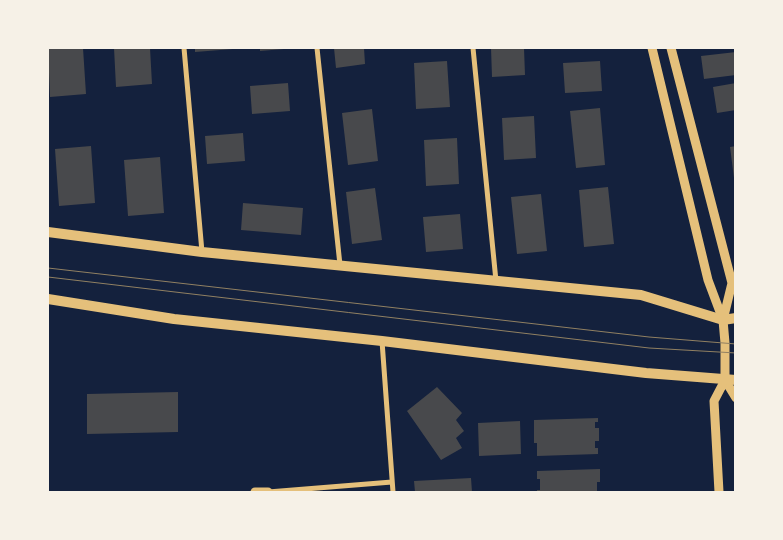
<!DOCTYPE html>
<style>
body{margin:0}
#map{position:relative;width:783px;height:540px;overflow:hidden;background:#14213d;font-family:Cabin,sans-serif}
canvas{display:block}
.frame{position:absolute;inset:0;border:49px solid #f6f1e7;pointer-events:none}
</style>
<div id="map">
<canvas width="783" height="540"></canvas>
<div class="frame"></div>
</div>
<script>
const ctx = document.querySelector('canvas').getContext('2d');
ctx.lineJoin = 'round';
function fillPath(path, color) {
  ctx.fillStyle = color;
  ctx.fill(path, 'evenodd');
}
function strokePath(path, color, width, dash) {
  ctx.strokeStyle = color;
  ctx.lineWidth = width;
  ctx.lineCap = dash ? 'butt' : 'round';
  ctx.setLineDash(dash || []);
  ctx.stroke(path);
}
fillPath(new Path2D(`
 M 48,48 L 83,48 L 86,94 L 50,97 Z
 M 114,48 L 150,48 L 152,84 L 116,87 Z
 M 195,48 L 233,48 L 233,49 L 195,52 Z
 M 260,48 L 283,48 L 284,49 L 260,51 Z
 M 334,48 L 364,48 L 365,64 L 336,68 Z
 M 491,48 L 524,48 L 525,75 L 492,77 Z
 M 736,52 L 736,75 L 704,79 L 701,56 Z
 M 447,61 L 450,107 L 416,109 L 414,63 Z
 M 600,61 L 602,91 L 565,93 L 563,63 Z
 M 288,83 L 290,111 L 252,114 L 250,86 Z
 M 736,83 L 736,110 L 717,113 L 713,87 Z
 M 600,108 L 605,165 L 576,168 L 570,111 Z
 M 372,109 L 378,161 L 348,165 L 342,113 Z
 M 534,116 L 536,158 L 504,160 L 502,118 Z
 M 243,133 L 245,161 L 207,164 L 205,136 Z
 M 457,138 L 459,184 L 426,186 L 424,140 Z
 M 91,146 L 95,203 L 59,206 L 55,149 Z
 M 736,146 L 736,177 L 734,178 L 730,147 Z
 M 160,157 L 164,213 L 128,216 L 124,160 Z
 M 608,187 L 614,244 L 584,247 L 579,190 Z
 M 375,188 L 382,240 L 352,244 L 346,192 Z
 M 541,194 L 547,251 L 517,254 L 511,197 Z
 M 243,203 L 303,208 L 301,235 L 241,230 Z
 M 460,214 L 463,249 L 426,252 L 423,217 Z
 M 437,387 L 462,413 L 456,420 L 464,431 L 456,438 L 462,448 L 441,460 L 407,411 Z
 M 178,392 L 178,432 L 87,434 L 87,394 Z
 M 598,418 L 598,422 L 595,422 L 595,428 L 599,428 L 599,441 L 595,441 L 595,448 L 598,448 L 598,454 L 537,456 L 537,443 L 534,443 L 534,420 Z
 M 520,421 L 521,454 L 479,456 L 478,423 Z
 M 600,469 L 600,482 L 597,482 L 597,492 L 537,492 L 537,490 L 540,490 L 540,479 L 537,479 L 537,471 Z
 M 471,478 L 472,492 L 415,492 L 414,481 Z`), '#48494c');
strokePath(new Path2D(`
 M 184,48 L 202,252
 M 317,48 L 340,265
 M 473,48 L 496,281
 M 382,341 L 393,492
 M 268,492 L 392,482`), '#e5c07b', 5);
strokePath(new Path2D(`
 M 255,492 L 268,492`), '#e5c07b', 9);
strokePath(new Path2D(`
 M 652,48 L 708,280 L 723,320 L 725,343 L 725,380 L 714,401 L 719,492
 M 671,48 L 732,283 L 723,320
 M 725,380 L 736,398`), '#e5c07b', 9);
strokePath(new Path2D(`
 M 48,232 L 202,252 L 641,295 L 723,320 L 736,318
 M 48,299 L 174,319 L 382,341 L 646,373 L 736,380`), '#e5c07b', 10);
strokePath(new Path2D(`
 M 48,268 L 649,337 L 736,344
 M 48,277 L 649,348 L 736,353`), '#918062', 1);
</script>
